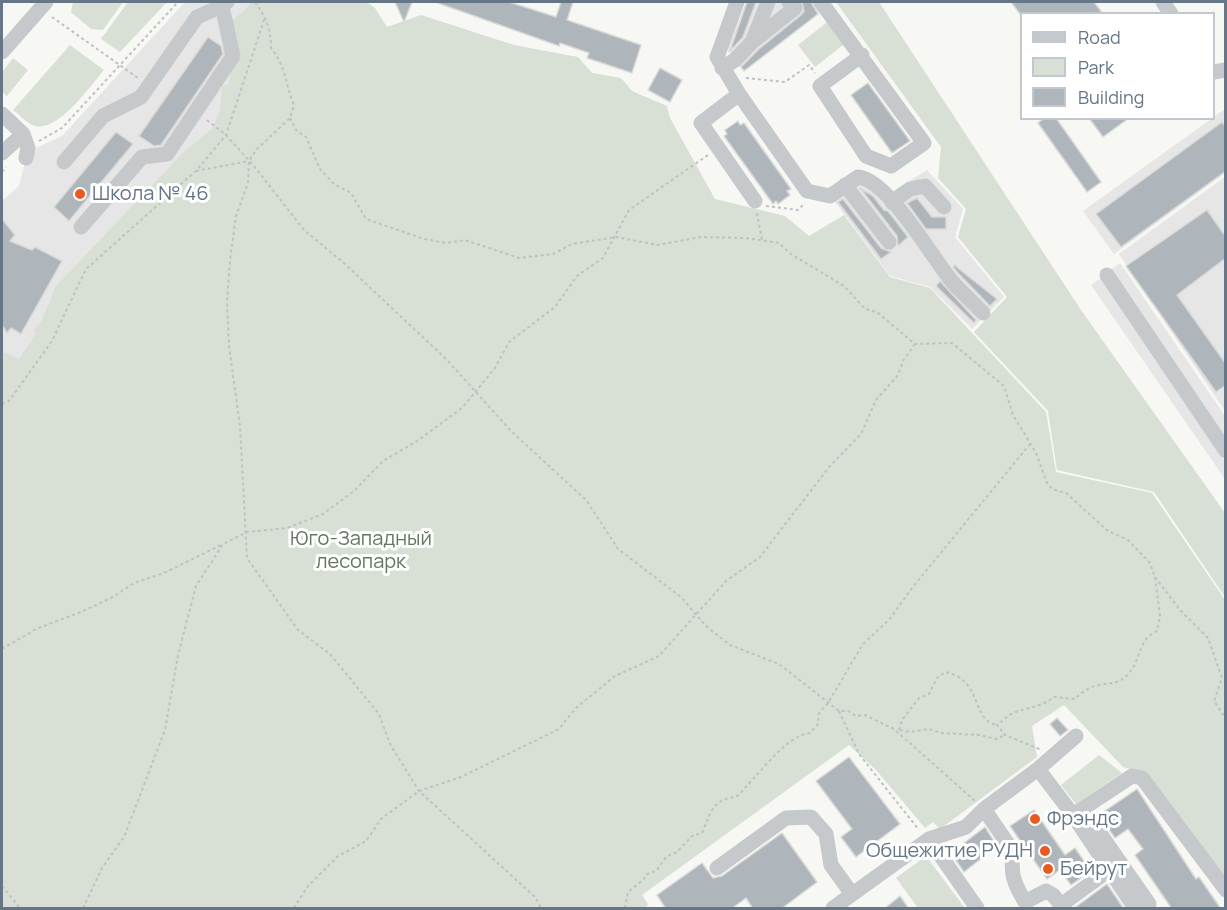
<!DOCTYPE html>
<meta charset="utf-8">
<style>
body{margin:0}
#map{position:relative;width:1227px;height:910px;overflow:hidden;background:#f7f7f4;font-family:Manrope,sans-serif}
canvas{display:block}
.frame{position:absolute;inset:0;border:3px solid #657686;pointer-events:none}
.legend{position:absolute;left:1020px;top:12px;width:195px;height:108px;box-sizing:border-box;background:#fff;border:2px solid #c1c8cf;margin:0;padding:8px 10px;list-style:none;font-size:18px;color:#657686}
.legend li{display:flex;align-items:center;gap:12px;height:30px}
.legend b{width:30px;border:2px solid #c1c8cf}
</style>
<div id="map">
<canvas width="1227" height="910"></canvas>
<div class="frame"></div>
<ul class="legend">
<li><b style="height:8px;background:#c5c9cc"></b>Road</li>
<li><b style="height:16px;background:#d8dfd5"></b>Park</li>
<li><b style="height:16px;background:#aeb5bb"></b>Building</li>
</ul>
</div>
<script>
const ctx = document.querySelector('canvas').getContext('2d');
ctx.lineJoin = 'round';
function fillPath(path, color) {
  ctx.fillStyle = color;
  ctx.fill(path, 'evenodd');
}
function strokePath(path, color, width, dash) {
  ctx.strokeStyle = color;
  ctx.lineWidth = width;
  ctx.lineCap = dash ? 'butt' : 'round';
  ctx.setLineDash(dash || []);
  ctx.stroke(path);
}
function drawText(font, color, halo, rows, align = 'center') {
  ctx.font = font + ' Manrope,sans-serif';
  ctx.lineWidth = 6;
  ctx.setLineDash([]);
  ctx.textBaseline = 'middle';
  ctx.strokeStyle = halo;
  ctx.fillStyle = color;
  for (const [text, x, y, turn = 0] of rows) {
    ctx.save();
    ctx.translate(x, y);
    ctx.rotate((+turn || 0) * Math.PI / 180);
    ctx.textAlign = isNaN(turn) ? turn : align;
    if (halo) ctx.strokeText(text, 0, 0);
    ctx.fillText(text, 0, 0);
    ctx.restore();
  }
}
fillPath(new Path2D(`
 M 185,2 L 252,2 L 221,119 L 12,376 L 2,384 L 2,201 L 19,186 L 26,158 L 36,148 L 62,136 Z
 M 746,2 L 814,2 L 822,11 L 744,71 L 727,50 Z
 M 1225,109 L 1225,173 L 1114,254 L 1083,211 Z
 M 927,170 L 963,209 L 955,237 L 1004,297 L 972,329 L 930,287 L 890,276 L 833,199 L 862,181 L 890,193 Z
 M 1225,177 L 1225,411 L 1119,254 Z
 M 1120,263 L 1225,416 L 1225,437 L 1110,270 Z
 M 1101,278 L 1225,461 L 1225,479 L 1091,285 Z`), '#e5e6e5');
fillPath(new Path2D(`
 M 73,2 L 123,2 L 103,30 L 91,29 L 71,12 Z
 M 128,2 L 167,2 L 120,52 L 101,39 Z
 M 251,2 L 367,2 L 375,8 L 387,27 L 421,15 L 514,45 L 578,57 L 592,73 L 621,78 L 632,91 L 667,106 L 670,118 L 715,199 L 785,216 L 809,236 L 844,215 L 890,277 L 930,288 L 1046,412 L 1056,472 L 1152,493 L 1225,600 L 1225,876 L 1130,769 L 1123,767 L 1064,705 L 1032,726 L 1037,757 L 940,829 L 933,822 L 925,828 L 876,770 L 849,745 L 642,895 L 648,904 L 646,908 L 2,908 L 2,355 L 4,352 L 19,359 L 36,334 L 33,331 L 41,322 L 56,286 L 186,150 L 212,129 L 220,111 L 222,86 L 228,85 C 232,75 231,60 223,51 L 225,26 L 245,10 Z
 M 836,2 L 879,2 L 1081,310 L 1225,513 L 1225,597 L 1154,492 L 1057,470 L 1048,411 L 974,332 L 1007,297 L 958,237 L 966,209 L 938,178 L 941,147 Z
 M 831,19 L 848,41 L 815,67 L 798,45 Z
 M 70,45 L 104,70 C 90,86 56,136 32,125 C 26,122 19,114 13,110 Z
 M 13,58 L 28,70 L 7,96 L 2,92 L 2,72 Z
 M 1099,755 L 1122,773 L 1076,804 L 1061,785 Z
 M 926,856 L 965,908 L 918,908 L 896,878 Z`), '#d8dfd5');
const building = new Path2D(`
 M 395,2 L 412,2 L 404,22 Z
 M 435,2 L 509,2 L 556,17 L 561,2 L 573,2 L 567,20 L 641,45 L 632,73 L 587,58 L 589,53 L 560,43 L 559,46 Z
 M 747,2 L 756,2 L 743,37 L 730,51 Z
 M 802,2 L 811,2 L 818,14 L 744,71 L 741,67 L 759,49 L 801,15 L 804,11 Z
 M 1011,2 L 1094,2 L 1103,14 L 1020,14 Z
 M 208,37 L 221,46 L 223,54 L 161,145 L 154,146 L 139,136 Z
 M 660,68 L 682,80 L 670,102 L 648,90 Z
 M 868,83 L 910,141 L 892,153 L 851,95 Z
 M 1044,118 L 1056,118 L 1101,182 L 1087,192 L 1038,123 Z
 M 1089,118 L 1129,118 L 1103,137 Z
 M 738,121 L 740,125 L 744,123 L 791,189 L 787,191 L 790,195 L 778,204 L 776,201 L 773,204 L 724,136 L 727,134 L 725,130 Z
 M 1222,122 L 1226,127 L 1226,171 L 1121,247 L 1096,214 Z
 M 116,132 L 133,144 L 69,221 L 54,207 Z
 M 860,188 L 873,196 L 884,210 L 888,211 L 908,237 L 898,246 L 897,236 Z
 M 917,198 L 932,217 L 946,217 L 946,229 L 926,229 L 907,203 Z
 M 843,199 L 881,248 L 891,252 L 881,259 L 838,202 Z
 M 1207,210 L 1226,237 L 1226,258 L 1177,295 L 1226,364 L 1226,385 L 1216,392 L 1126,266 Z
 M 2,219 L 15,235 L 10,241 L 32,250 L 35,247 L 62,261 L 21,334 L 11,328 L 7,333 L 2,325 Z
 M 955,265 L 959,269 L 997,299 L 990,306 L 958,273 L 953,267 Z
 M 940,281 L 976,320 L 974,323 L 936,286 Z
 M 1057,718 L 1068,730 L 1060,736 L 1050,724 Z
 M 849,757 L 900,824 L 856,857 L 841,837 L 852,829 L 816,781 Z
 M 1137,789 L 1196,879 L 1199,877 L 1221,909 L 1172,909 L 1135,855 L 1143,849 L 1128,829 L 1115,838 L 1099,815 Z
 M 1034,810 L 1065,855 L 1075,848 L 1091,871 L 1071,885 L 1060,870 L 1047,879 L 1010,826 Z
 M 985,827 L 997,846 L 964,872 L 951,853 Z
 M 782,833 L 817,882 L 781,909 L 753,909 L 746,898 L 731,909 L 666,909 L 657,895 L 702,863 L 713,878 L 722,876 Z
 M 1107,884 L 1124,909 L 1073,909 Z
 M 900,896 L 909,909 L 884,909 Z`);
fillPath(building, '#aeb5bb');
strokePath(building, '#d9d9d7', 1.5);
strokePath(new Path2D(`
 M 255,2 C 266,17 271,29 271,48 C 286,66 285,84 294,105 L 290,118 L 256,150 L 249,161 L 248,183 L 236,216 L 230,260 L 227,302 L 229,346 L 240,426 L 247,558 L 298,630 L 330,654 L 379,714 L 390,744 L 419,791 L 535,897 L 541,908
 M 52,17 L 138,78
 M 746,78 L 785,82 L 809,65 L 815,73
 M 290,118 L 296,130 L 306,137 L 320,169 L 334,184 L 351,193 L 366,219 L 424,239 L 447,243 L 465,240 L 519,258 L 553,254 L 572,244 L 616,237 L 658,245 L 701,237 L 746,238 L 779,243 L 791,254 L 844,286 L 865,309 L 877,312 L 915,344 L 952,343 L 1004,386 L 1013,415 L 1036,453 L 1047,483 L 1052,489 L 1066,493 L 1108,531 L 1128,540 L 1150,563 L 1155,577 L 1160,616 L 1157,631 C 1138,639 1142,658 1129,673 C 1119,686 1107,682 1095,686 C 1087,688 1080,694 1075,699 L 1054,697 C 1041,707 1029,707 1013,713 C 1008,715 1003,721 997,725 L 1005,735 L 1042,750
 M 207,120 L 226,135 L 254,166 L 304,230 L 345,264 L 447,360 L 511,431 L 586,500 L 618,549 L 681,597 L 707,627 L 730,645 L 779,664 L 839,711 L 848,711 L 856,716 L 865,715 L 894,729 L 975,801
 M 39,141 L 62,128 L 178,2
 M 196,171 L 249,161
 M 2,172 L 6,167
 M 766,206 L 798,210 L 805,203
 M 757,213 L 762,240
 M 2,404 L 9,401 L 52,341 L 86,269 L 196,171 L 226,135 L 265,17
 M 1155,577 L 1180,610 L 1208,638 L 1222,678 L 1214,701 L 1226,719
 M 2,649 L 36,629 L 81,612 L 113,597 L 134,583 L 164,573 L 223,544
 M 839,711 L 859,754 L 919,830
 M 899,730 L 902,720 L 919,698 L 929,694 L 937,678 L 945,672 C 984,680 970,720 997,725
 M 900,730 L 910,732 L 929,729 L 941,733 L 980,735 L 996,739 L 1005,735
 M 2,886 L 20,908
 M 83,908 L 102,868 L 124,837 L 165,730 L 178,655 L 196,586 L 223,544 L 247,532 L 287,528 L 323,514 L 354,491 L 383,461 L 417,441 L 462,408 L 495,368 L 509,342 L 555,307 L 577,276 L 603,258 L 629,210 L 708,155
 M 294,908 L 308,886 L 338,856 L 366,841 L 381,819 L 419,791 L 461,777 L 559,729 L 576,708 L 615,676 L 659,656 L 726,581 L 760,557 L 829,467 L 861,434 L 876,400 L 898,375 L 903,361 L 914,345
 M 625,908 L 628,892 L 644,879 L 647,874 L 656,871 L 667,856 L 677,852 L 692,836 L 702,833 C 711,813 712,799 736,797 C 755,780 785,735 810,733 L 818,724 L 819,713 L 828,703 L 863,644 L 889,620 L 912,588 L 1030,444`), '#bec1c3', 2, [3, 3]);
strokePath(new Path2D(`
 M 737,2 L 717,57 L 739,94 L 701,123 L 755,201
 M 821,2 L 924,143 L 891,166 L 866,156 L 820,86 L 862,55
 M 1163,2 L 1171,14
 M 752,42 L 768,2
 M 2,52 L 46,2
 M 722,68 L 735,60 L 752,42 L 795,8 L 789,2
 M 1214,72 L 1226,70
 M 739,94 L 807,191 L 830,196 L 858,177 C 888,180 930,254 950,279 C 960,291 972,301 983,313
 M 2,114 L 23,134 L 2,153
 M 23,134 L 28,148 L 26,158
 M 64,162 L 103,116 L 141,97 L 197,17 L 222,6
 M 845,185 L 889,242
 M 892,202 L 910,189 L 925,186 L 944,207
 M 81,227 L 142,157 L 167,154 L 233,56 L 222,6 L 227,2
 M 1107,275 L 1226,451
 M 1038,769 L 1076,736
 M 984,809 L 1014,853 C 1009,873 1015,885 1025,902 L 1046,891 L 1053,895 L 1061,905 L 1120,862
 M 1083,809 L 1149,904
 M 1073,815 L 1135,908
 M 929,839 L 977,908
 M 717,868 L 786,818 L 811,817 L 826,834 L 831,865 L 852,894
 M 833,908 L 929,839 L 966,827 L 984,809 L 1038,769 L 1073,815 L 1132,776 L 1142,778 L 1226,890`), '#c5c9cc', 15);
for (const [x, y, r, color] of [
 [80,194,6,"#ea5921"],
 [1035,819,6,"#ea5921"],
 [1045,851,6,"#ea5921"],
 [1048,869,6,"#ea5921"]
]) {
  const dot = new Path2D();
  dot.arc(x, y, r, 0, 2 * Math.PI);
  ctx.fillStyle = color;
  ctx.fill(dot);
  strokePath(dot, '#fff', 2);
}
drawText('20px', '#657686', '#fff', [
 ["Школа № 46",92,194],
 ["Фрэндс",1047,819],
 ["Общежитие РУДН",1033,851,"right"],
 ["Бейрут",1060,869]
], 'left');
drawText('20px', '#647860', '#fff', [
 ["Юго-Западный",361,539],
 ["лесопарк",361,562]
]);
</script>
